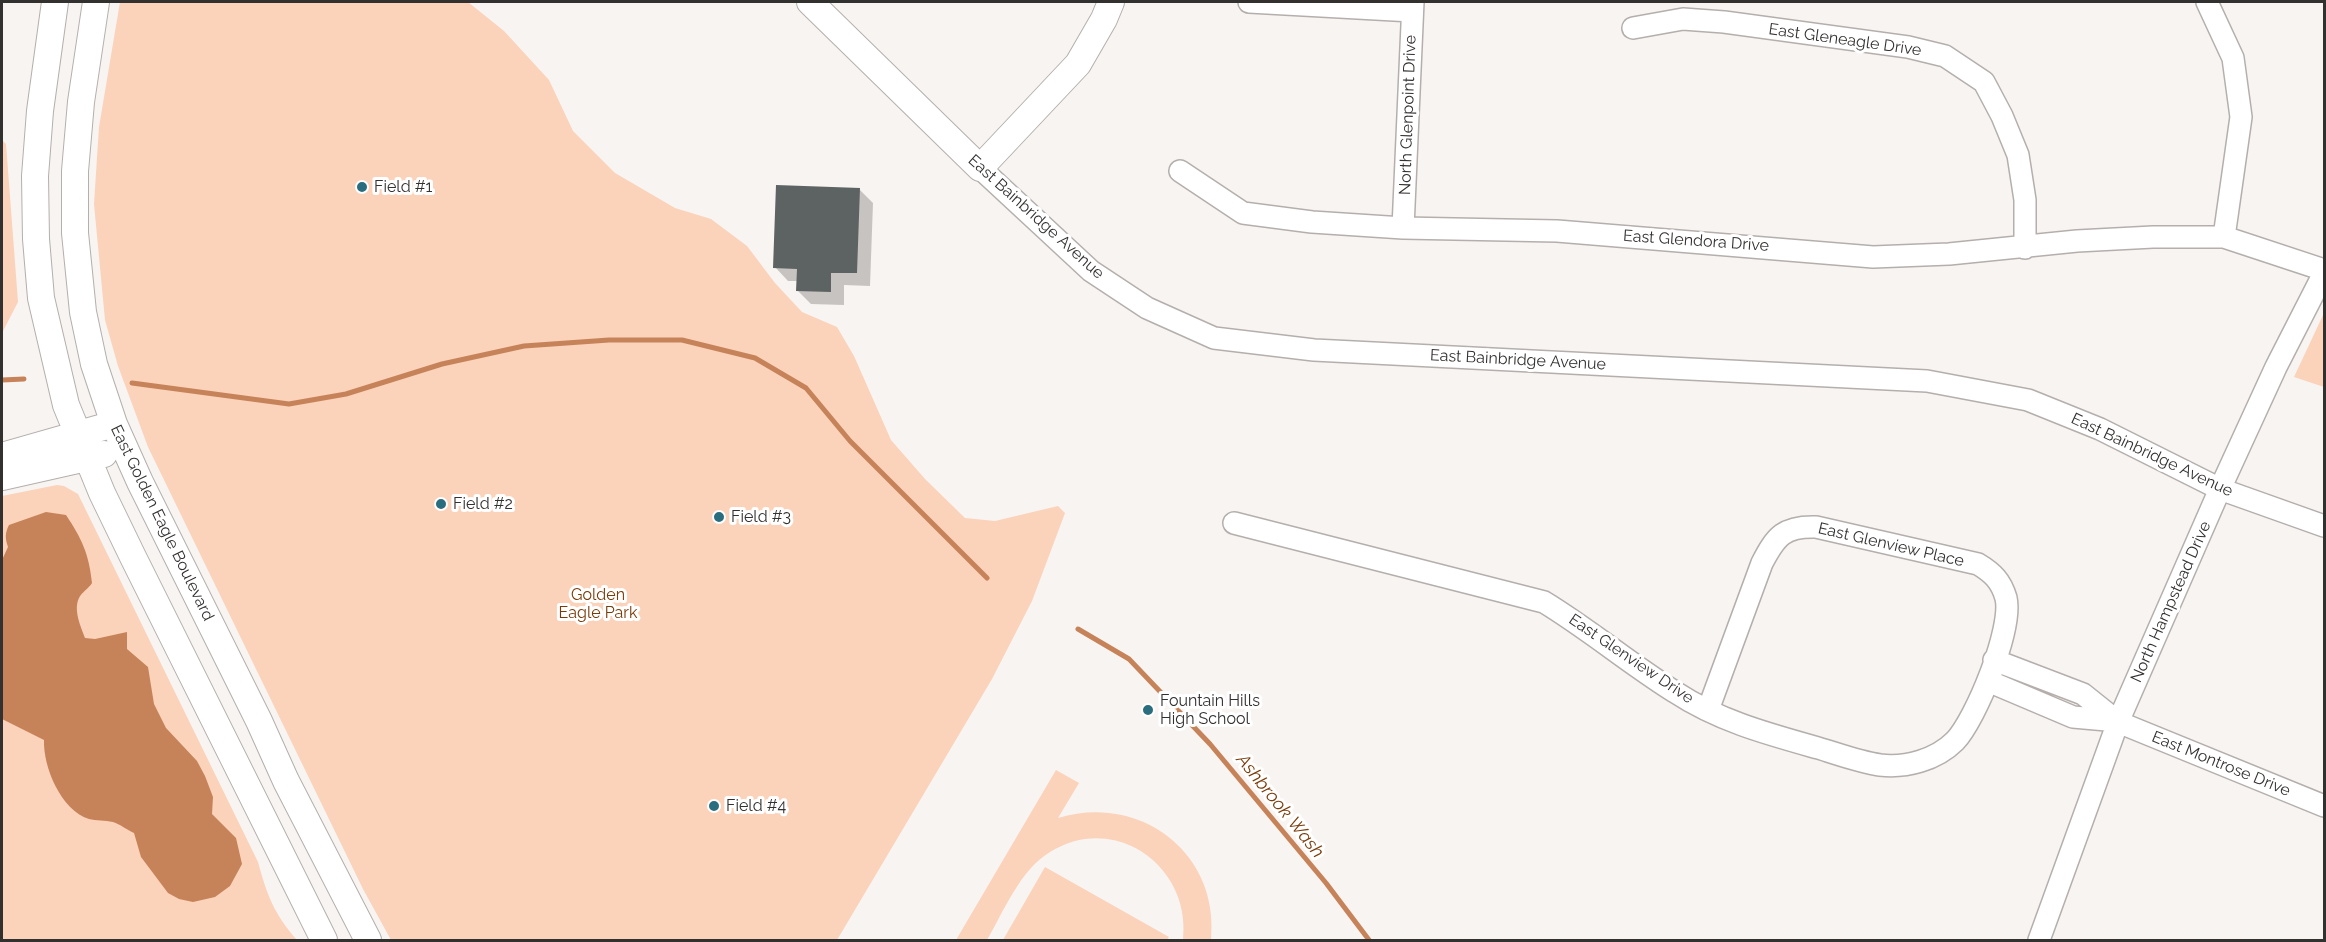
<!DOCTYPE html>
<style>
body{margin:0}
#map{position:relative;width:2326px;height:942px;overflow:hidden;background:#f8f4f1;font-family:Raleway,sans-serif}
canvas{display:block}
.frame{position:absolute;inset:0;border:3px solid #333130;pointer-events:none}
</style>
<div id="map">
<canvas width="2326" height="942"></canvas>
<div class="frame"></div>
</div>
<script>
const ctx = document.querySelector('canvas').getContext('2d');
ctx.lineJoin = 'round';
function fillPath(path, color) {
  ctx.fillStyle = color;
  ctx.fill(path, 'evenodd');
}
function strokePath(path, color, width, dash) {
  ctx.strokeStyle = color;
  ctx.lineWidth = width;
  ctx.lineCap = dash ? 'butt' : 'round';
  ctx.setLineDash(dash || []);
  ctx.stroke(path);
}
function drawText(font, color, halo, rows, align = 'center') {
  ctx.font = font + ' Raleway,sans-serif';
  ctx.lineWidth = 6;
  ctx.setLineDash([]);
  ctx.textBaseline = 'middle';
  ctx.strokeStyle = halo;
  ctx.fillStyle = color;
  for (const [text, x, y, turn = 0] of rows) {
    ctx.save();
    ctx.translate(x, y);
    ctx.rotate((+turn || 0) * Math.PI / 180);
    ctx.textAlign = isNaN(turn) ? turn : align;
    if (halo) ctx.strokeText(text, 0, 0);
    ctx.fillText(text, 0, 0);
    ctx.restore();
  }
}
fillPath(new Path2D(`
 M 120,2 L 468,2 L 504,31 L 549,80 L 573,131 L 615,173 L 675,208 L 711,219 L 747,246 L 775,283 L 802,312 L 837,327 L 854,356 L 891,440 L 925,479 L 965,518 L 995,521 L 1058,506 L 1065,513 L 1032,601 L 992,679 L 837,940 L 391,940 L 363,889 L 148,447 L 118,366 L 105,320 L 94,204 L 99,127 Z
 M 2,140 L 6,144 L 18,302 L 2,333 Z
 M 2324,313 L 2324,387 L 2294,377 Z
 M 57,485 L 64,486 L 78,494 L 258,862 C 267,895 274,914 297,940 L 2,940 L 2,496 Z
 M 1056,770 L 1079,783 L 1058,818 C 1140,793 1220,853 1211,940 L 1183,940 C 1192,867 1115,811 1050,852 C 1020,870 1004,911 987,940 L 956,940 Z
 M 1045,867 L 1169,937 L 1167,940 L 1003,940 Z`), '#fbd2ba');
fillPath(new Path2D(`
 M 46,512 L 66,515 C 82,539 89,554 92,583 C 89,588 81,593 79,598 C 73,610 81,627 85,638 L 95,639 L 127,632 L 127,649 L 148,667 L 154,704 L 166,728 L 197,761 L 205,776 L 213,797 L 212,814 L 236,838 L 242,864 L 230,886 L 215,897 L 193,902 L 179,899 L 168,893 L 141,857 L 134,833 C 127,830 120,824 113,822 C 105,820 96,821 89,819 C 61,810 43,767 44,740 L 2,719 L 2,560 L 8,547 C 5,538 5,533 9,525 Z`), '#c68359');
fillPath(new Path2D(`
 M 860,190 L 873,203 L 870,286 L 844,285 L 844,305 L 811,304 L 798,291 L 798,281 L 788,281 L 775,267 Z`), '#0003');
strokePath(new Path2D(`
 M 2,380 L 24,379
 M 132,383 L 289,404 L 346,394 L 442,364 L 524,346 L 609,340 L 682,340 L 755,358 L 806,388 L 850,441 L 987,578
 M 1078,629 L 1129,659 L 1210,744 L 1326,883 L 1369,940`), '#c68359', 5);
fillPath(new Path2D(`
 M 776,185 L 860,188 L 857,273 L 831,273 L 831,292 L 796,291 L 797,269 L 773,268 Z`), '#5d6263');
const minor = new Path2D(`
 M 1249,2 L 1412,11
 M 2207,2 L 2233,58 L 2241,117 L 2224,237
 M 1633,28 L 1683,19 L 1724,22 L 1908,47 L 1945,56 L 1984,82 L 2002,116 L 2018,155 L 2025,200 L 2025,248
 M 980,168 L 1091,271 L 1147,308 L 1214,338 L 1314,350 L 1927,381 L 2028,400 L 2100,429 L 2220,489 L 2324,526
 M 1180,171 L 1243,213 L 1312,222 L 1403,228 L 1557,231 L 1873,257 L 1949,254 L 2077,241 L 2153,237 L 2224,237 L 2324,270
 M 1403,228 L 1413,2
 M 1234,523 L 1544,602 C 1590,630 1630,664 1675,692 C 1719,721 1768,734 1818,748 C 1838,754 1859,762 1880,765 C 1906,768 1936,760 1955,741 C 1976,719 2013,628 2006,598 C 2001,581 1993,573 1978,564 L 1816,527 C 1784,526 1776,536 1762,563 L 1708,710
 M 1994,660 L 2083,694 L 2118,722 L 2324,806
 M 1988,681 L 2073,717 L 2118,721
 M 2039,940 L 2118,722 L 2220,489 L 2276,367 L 2324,273`);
const tertiary = new Path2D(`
 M 55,2 L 40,111 L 35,176 L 36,239 L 41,298 L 66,405 L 102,493 L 133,557 L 324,940
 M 96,2 L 81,102 L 75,171 L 75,233 L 83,312 L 94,364 L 114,424 L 140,482 L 259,721 L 286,781 L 368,940
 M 810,2 L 980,168 L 1078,64 L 1104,19 L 1111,2
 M 2,456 L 114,424
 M 2,477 L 104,454`);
strokePath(minor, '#b4afad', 24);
strokePath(tertiary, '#b4afad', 28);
strokePath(minor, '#fff', 21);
strokePath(tertiary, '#fff', 26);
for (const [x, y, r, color] of [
 [362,187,6,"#2a6d7f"],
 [441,504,6,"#2a6d7f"],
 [719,517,6,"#2a6d7f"],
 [1148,710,6,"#2a6d7f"],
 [714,806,6,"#2a6d7f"]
]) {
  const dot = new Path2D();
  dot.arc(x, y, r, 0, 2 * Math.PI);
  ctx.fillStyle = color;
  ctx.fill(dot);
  strokePath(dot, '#fff', 2);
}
drawText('16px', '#333130', '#fff', [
 ["East Gleneagle Drive",1845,40,8],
 ["North Glenpoint Drive",1408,115,-88],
 ["East Bainbridge Avenue",1036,217,42],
 ["East Glendora Drive",1696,241,4],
 ["East Bainbridge Avenue",1518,360,3],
 ["East Bainbridge Avenue",2152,455,25],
 ["East Golden Eagle Boulevard",162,523,64],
 ["East Glenview Place",1891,545,13],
 ["North Hampstead Drive",2171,602,-66],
 ["East Glenview Drive",1631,659,34],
 ["East Montrose Drive",2221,764,22]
]);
drawText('16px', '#333130', '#fff', [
 ["Field #1",374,187],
 ["Field #2",453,504],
 ["Field #3",731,517],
 ["Fountain Hills",1160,701],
 ["High School",1160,719],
 ["Field #4",726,806]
], 'left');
drawText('16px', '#793b08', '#fff', [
 ["Golden",598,595],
 ["Eagle Park",598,613]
]);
drawText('italic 18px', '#7a3c0a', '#fff', [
 ["Ashbrook Wash",1280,806,51]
]);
</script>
